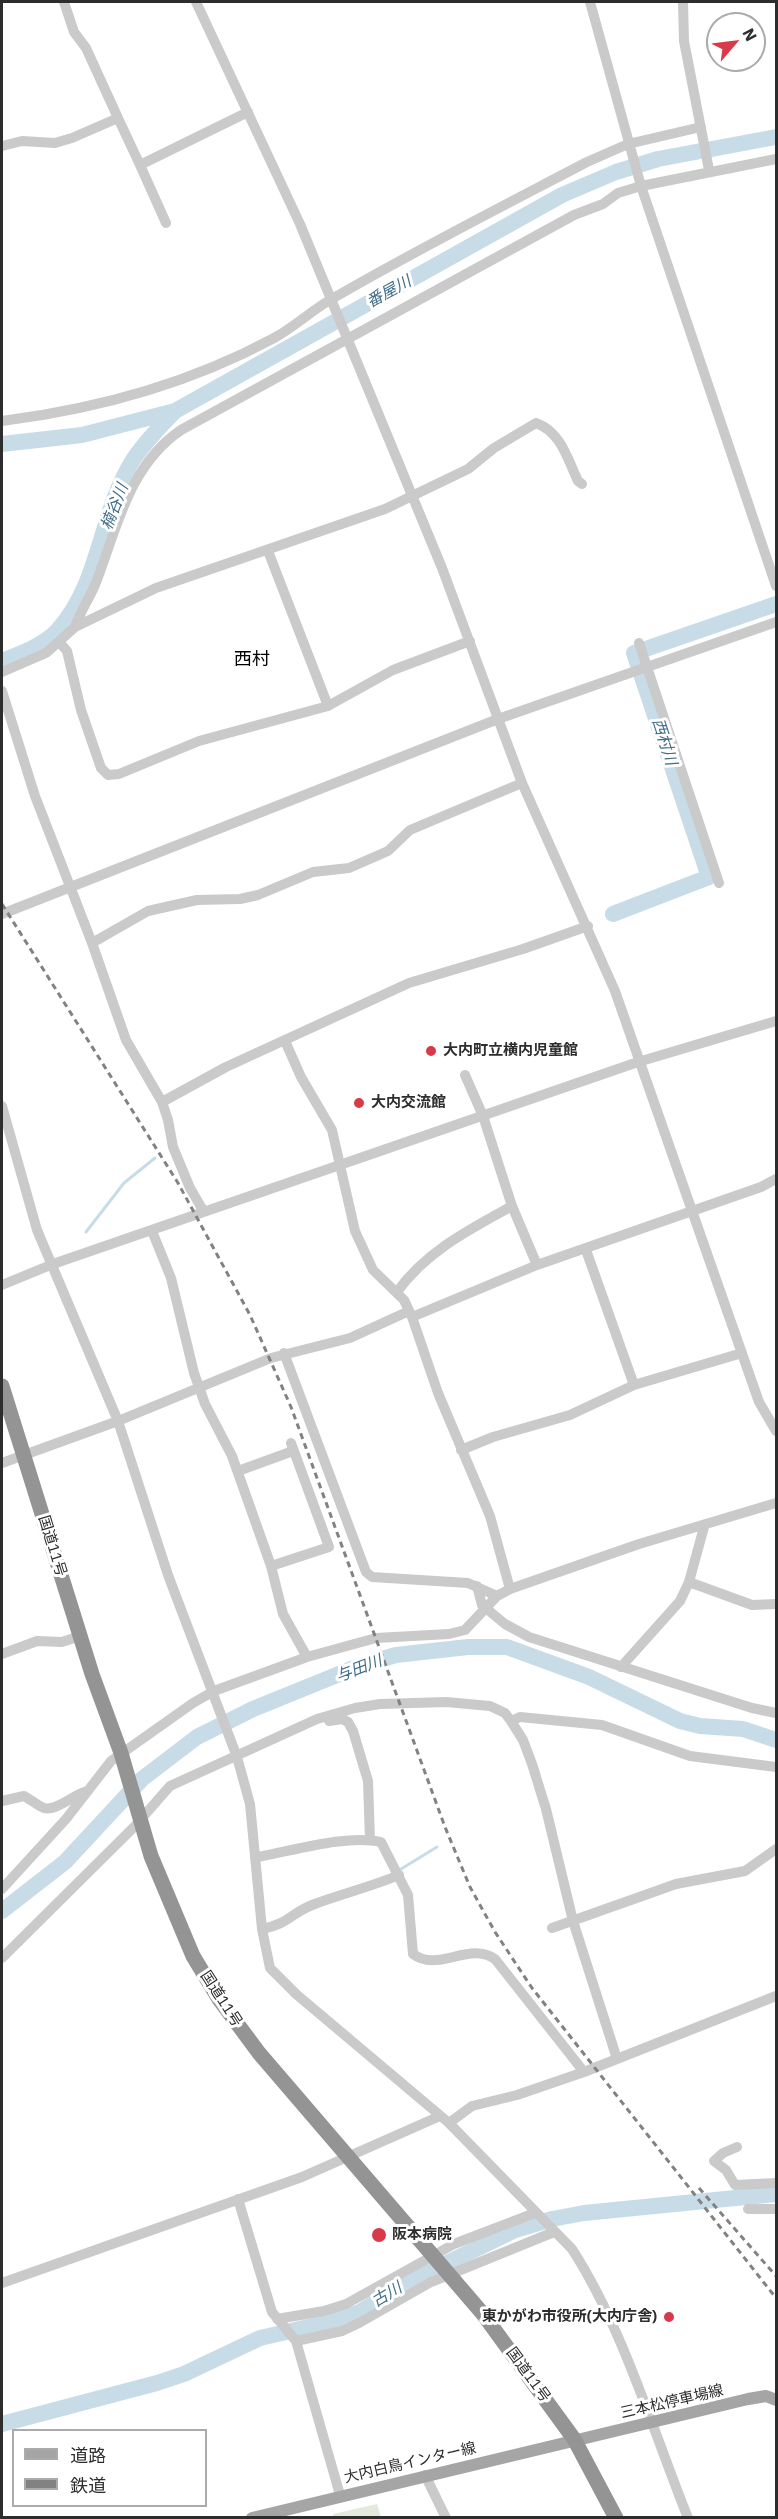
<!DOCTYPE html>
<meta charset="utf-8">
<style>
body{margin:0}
#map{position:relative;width:778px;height:2519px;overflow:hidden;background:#fff;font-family:"IBM Plex Sans","Noto Sans JP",sans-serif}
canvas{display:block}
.frame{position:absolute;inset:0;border:3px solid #2d2d2d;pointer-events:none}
.legend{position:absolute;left:12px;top:2429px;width:195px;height:78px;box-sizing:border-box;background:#fff;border:2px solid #ababab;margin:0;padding:8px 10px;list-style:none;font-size:18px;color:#2d2d2d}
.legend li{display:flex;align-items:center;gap:12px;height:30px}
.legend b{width:30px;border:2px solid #ababab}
.north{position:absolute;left:706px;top:12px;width:60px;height:60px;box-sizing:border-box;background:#fff;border:2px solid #ababab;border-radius:50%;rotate:62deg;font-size:16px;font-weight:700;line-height:24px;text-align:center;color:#2d2d2d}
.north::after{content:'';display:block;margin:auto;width:21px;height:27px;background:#d83a4a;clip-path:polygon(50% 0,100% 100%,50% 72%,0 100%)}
</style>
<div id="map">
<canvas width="778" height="2519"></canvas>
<div class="frame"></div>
<ul class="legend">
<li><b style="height:8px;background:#a5a5a5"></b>道路</li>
<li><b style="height:8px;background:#828282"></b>鉄道</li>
</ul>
<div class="north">N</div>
</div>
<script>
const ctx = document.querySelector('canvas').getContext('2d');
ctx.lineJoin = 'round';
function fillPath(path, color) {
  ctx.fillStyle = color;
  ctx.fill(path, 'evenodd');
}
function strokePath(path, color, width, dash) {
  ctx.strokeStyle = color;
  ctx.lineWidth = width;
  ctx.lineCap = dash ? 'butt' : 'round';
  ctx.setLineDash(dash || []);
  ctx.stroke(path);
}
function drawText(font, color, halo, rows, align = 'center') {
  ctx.font = font + ' "IBM Plex Sans","Noto Sans JP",sans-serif';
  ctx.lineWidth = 6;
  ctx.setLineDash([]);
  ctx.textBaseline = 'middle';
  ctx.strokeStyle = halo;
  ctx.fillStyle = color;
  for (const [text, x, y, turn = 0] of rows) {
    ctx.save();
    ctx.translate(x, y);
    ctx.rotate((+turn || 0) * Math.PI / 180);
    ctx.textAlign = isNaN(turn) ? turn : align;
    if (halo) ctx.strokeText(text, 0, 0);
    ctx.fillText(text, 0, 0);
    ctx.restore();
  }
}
fillPath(new Path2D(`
 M 377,2504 L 381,2517 L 333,2517 L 333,2514 Z`), '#e3e9db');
strokePath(new Path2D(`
 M 86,1232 L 124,1183 L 155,1158
 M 401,1869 L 437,1847`), '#c8dce8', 3);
strokePath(new Path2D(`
 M 2,444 L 82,435 L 175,411 L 562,195 L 616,172 L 658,159 L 776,137
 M 2,661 C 20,654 44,645 57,631 C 101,583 99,513 133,460 C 144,443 160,427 174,412
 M 613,914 L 709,877 L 634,653 L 776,604
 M 2,1911 L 65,1862 L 142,1779 L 197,1737 L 253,1709 L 359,1666 L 396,1655 L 468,1647 L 507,1647 L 589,1677 L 680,1721 L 700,1726 L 743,1729 L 776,1740
 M 2,2424 L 157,2383 L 184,2374 L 260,2338 L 330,2322 L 360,2312 L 404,2284 L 515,2230 L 552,2219 L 584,2213 L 776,2194`), '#c8dce8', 16);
strokePath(new Path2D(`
 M 196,2 L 300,224 L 442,568 L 522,783 L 615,991 L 759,1402 L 776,1431
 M 590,2 L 641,186 L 776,586
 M 683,2 L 684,41 L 709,170
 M 118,118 L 140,165 L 248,112
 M 2,146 L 22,141 L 55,143 L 72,138 L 118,118 L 86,48 L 74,32 L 64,2
 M 140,165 L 166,223
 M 2,421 C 97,409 189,384 274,338 C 294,327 311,311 330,300 C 414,251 501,207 587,162 L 628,144 L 701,127
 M 268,551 L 328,706
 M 75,627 C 80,612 89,599 95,585 C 117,529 128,466 181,430 L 574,215 L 603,204 L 618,193 L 641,186 L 776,159
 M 60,643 L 67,651 L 81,710 L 101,768 L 108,775 L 119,774 L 199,741 L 328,706 L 393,670 L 470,641
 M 639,643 L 719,883
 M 2,672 L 46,653 L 75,627 L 156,588 L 385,509 L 468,469 L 494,448 L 536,423 C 561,432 567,458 578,481 L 582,484
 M 2,691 L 35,796 L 92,943 L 126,1040 L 162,1102 L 168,1120 L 173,1147 L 190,1188 L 204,1212
 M 2,914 L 498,719 L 776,622
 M 92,943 L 148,911 L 197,900 L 240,899 L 258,895 L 313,872 L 349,868 L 388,851 L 410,830 L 522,783
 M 285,1041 L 301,1077 L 332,1130 L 355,1231 L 373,1270 L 404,1300 L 412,1317 L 438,1393 L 490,1516 L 510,1589
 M 465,1075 L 483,1116 L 512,1206 L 537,1265
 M 162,1102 L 226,1067 L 409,983 L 523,949 L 588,926
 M 2,1106 L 37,1230 L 118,1421 L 168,1575 L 237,1757 L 250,1804 L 262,1929 L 270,1968 L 296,1994 L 449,2123 L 572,2249 C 623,2328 653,2431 688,2518
 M 152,1231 L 171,1278 L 194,1373 L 205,1404 L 232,1456 L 271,1566 L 283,1614 L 307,1657
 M 586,1250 L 634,1385
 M 2,1285 L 53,1264 L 638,1062 L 776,1021
 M 397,1292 C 425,1252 470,1229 512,1206
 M 412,1317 L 537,1265 L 761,1187 L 776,1179
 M 284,1353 L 366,1572 L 372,1577 L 468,1583 L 497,1596
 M 461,1450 L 493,1437 L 570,1415 L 634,1385 L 742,1353
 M 2,1463 L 118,1421 L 271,1358 L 350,1338 L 409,1311
 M 238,1471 L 293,1451
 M 271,1566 L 329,1547 L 291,1443
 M 689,1582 L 752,1605 L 776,1604
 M 477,1586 L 482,1605 L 505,1624 L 529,1637 L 752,1708 L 776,1713
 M 2,1654 L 37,1641 L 62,1642 L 80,1636
 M 621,1667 L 680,1601 L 689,1582 L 704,1527
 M 329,1721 L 342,1719 L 348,1722 L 353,1731 L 368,1781 L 370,1840
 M 511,1721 L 520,1717 L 602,1725 L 690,1756 L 776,1767
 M 2,1801 L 24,1796 C 30,1799 38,1806 44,1808 C 56,1812 75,1793 88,1791
 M 257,1857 C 292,1851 347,1834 381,1842 L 408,1895 L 413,1954 C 438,1973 469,1941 495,1959 L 584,2072
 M 2,1889 L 66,1819 L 111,1761 L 193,1703 L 214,1691 L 307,1657 L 376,1638 L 449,1634 L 465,1630 L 497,1596 L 510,1589 L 639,1544 L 776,1503
 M 552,1928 L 676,1884 L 745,1871 L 776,1849
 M 262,1929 C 288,1924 290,1914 312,1905 C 340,1894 371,1887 399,1875
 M 2,1958 L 135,1826 L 170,1786 L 317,1719 L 355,1708 L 380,1704 L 446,1702 L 490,1706 L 505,1713 L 511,1721 L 523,1740 L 532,1764 L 546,1809 L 573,1921 L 617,2059
 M 449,2123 L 472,2106 L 517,2095 L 584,2072 L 776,1996
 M 737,2147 L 723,2153 L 714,2161 L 726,2170 L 735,2185 L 776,2183
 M 238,2199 L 272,2312 L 296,2341 L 340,2495
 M 748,2209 L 776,2209
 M 2,2283 L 302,2177 L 440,2116
 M 277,2319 L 324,2311 L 346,2304 L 454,2244 L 535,2213
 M 296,2341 L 342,2331 L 359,2323 L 431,2282 L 554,2232
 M 425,2475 L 446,2518`), '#cacaca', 10);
strokePath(new Path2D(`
 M 252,2518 L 748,2399 L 766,2396 L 776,2400`), '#a5a5a5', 12);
strokePath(new Path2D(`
 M 2,1386 L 92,1674 L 121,1753 L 151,1856 L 193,1956 L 219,1999 L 259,2053 L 483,2314 L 574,2439 L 616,2518`), '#949494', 15);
strokePath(new Path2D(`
 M 2,904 L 178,1183 L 250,1315 L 291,1407 L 445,1827 L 470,1887 L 495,1932 L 532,1988 L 776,2298
 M 699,2188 L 776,2276`), '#828282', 3, [6, 4.5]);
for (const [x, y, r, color] of [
 [431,1051,6,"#d83a4a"],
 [359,1103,6,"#d83a4a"],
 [379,2235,8,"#d83a4a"],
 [669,2317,6,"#d83a4a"]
]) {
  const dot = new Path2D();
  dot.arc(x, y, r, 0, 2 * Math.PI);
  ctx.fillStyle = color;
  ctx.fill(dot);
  strokePath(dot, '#fff', 2);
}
drawText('bold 15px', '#2d2d2d', '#fff', [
 ["大内町立横内児童館",443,1051],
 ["大内交流館",371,1103],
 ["阪本病院",392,2235],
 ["東かがわ市役所(大内庁舎)",657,2317,"right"]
], 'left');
drawText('15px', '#2d2d2d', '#fff', [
 ["国道11号",52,1546,73],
 ["国道11号",221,1999,57],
 ["国道11号",528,2375,54],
 ["三本松停車場線",672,2402,-13],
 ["大内白鳥インター線",410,2463,-13]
]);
drawText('italic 16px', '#416e88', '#fff', [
 ["番屋川",389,292,-29],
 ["楠谷川",115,507,-69],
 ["西村川",664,742,72],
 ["与田川",359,1669,-21],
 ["古川",387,2295,-31]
]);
drawText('18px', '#000', '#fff', [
 ["西村",252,660]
]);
</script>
